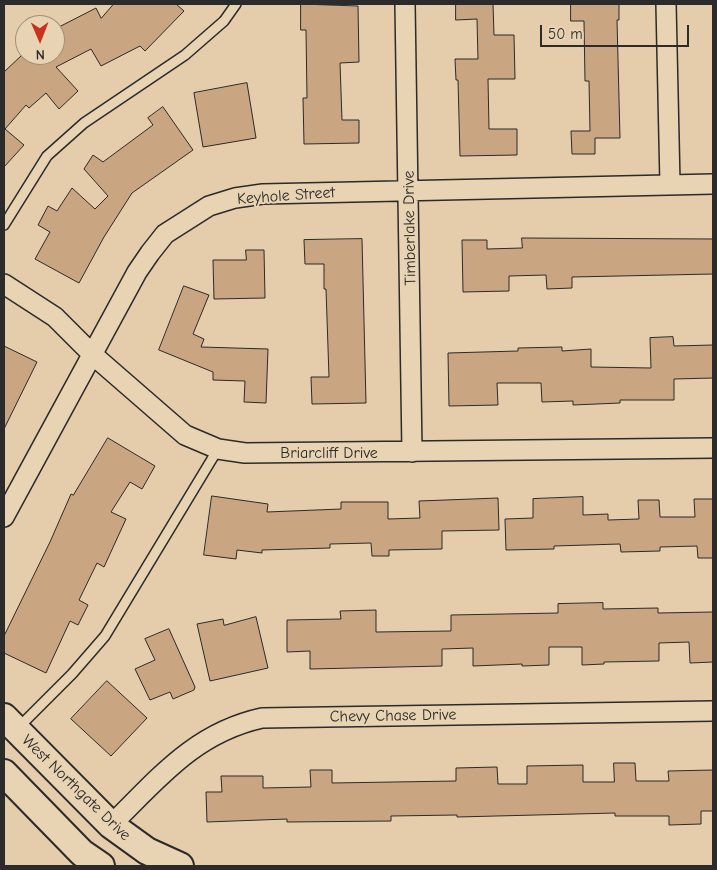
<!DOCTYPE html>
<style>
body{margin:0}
#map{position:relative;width:717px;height:870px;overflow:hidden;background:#e5ccaa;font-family:"Comic Neue",sans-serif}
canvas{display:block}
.frame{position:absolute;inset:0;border:5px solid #2b2b2b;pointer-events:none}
.north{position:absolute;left:15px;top:15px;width:50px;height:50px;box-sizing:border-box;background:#e8d3b2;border:1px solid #9c907c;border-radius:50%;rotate:179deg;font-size:14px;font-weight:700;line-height:20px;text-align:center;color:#2b2b2b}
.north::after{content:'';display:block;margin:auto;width:18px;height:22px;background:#c8321e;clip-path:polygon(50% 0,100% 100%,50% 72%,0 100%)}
.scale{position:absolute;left:540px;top:25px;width:149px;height:22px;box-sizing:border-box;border:2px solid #2b2b2b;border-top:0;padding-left:6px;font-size:15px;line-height:18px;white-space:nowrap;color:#2b2b2b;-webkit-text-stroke:4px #e8d3b2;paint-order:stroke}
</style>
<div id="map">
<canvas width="717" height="870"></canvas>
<div class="frame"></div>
<div class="north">N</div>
<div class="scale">50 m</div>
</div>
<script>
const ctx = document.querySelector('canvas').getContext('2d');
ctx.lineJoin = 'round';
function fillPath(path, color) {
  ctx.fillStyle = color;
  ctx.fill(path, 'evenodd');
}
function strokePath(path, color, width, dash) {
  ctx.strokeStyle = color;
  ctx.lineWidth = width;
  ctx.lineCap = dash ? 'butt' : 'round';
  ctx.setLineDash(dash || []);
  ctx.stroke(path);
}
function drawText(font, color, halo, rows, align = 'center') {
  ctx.font = font + ' "Comic Neue",sans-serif';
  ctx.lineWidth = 4;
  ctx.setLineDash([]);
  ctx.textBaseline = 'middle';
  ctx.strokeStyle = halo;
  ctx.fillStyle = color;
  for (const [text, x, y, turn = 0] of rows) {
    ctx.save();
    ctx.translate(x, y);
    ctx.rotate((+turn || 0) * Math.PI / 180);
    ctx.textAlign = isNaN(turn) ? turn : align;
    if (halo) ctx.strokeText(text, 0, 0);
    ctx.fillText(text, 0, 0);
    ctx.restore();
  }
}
const building = new Path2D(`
 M 114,4 L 176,4 L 184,11 L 145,51 L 140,46 L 101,66 L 91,49 L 56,67 L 78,91 L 59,109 L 46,93 L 29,108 L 26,105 L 5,129 L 24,145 L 4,167 L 4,72 L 22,55 L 55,55 L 55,29 L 96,8 L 101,18 Z
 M 301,4 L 358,6 L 359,62 L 340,63 L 342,120 L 359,120 L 359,143 L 304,144 L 303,98 L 307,98 L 306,30 L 301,30 Z
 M 456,4 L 493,4 L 494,35 L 514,35 L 515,79 L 488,79 L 489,129 L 517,129 L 517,155 L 460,156 L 458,80 L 456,80 L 455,59 L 478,59 L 477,19 L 456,20 Z
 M 571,4 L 619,4 L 619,20 L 617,20 L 620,138 L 595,138 L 595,154 L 572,154 L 571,131 L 590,131 L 589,81 L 585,81 L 584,21 L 571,21 Z
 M 247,83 L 256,138 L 203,147 L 194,93 Z
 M 163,107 L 193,150 L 132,193 L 104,237 L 79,283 L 35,259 L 50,232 L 38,225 L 48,206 L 57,211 L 72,188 L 95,209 L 108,196 L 84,169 L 93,155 L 103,162 L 153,125 L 148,118 Z
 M 522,238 L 713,239 L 713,274 L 572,277 L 572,288 L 547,289 L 546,275 L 509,276 L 509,291 L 463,292 L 462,240 L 487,240 L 487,249 L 522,248 Z
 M 362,239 L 366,403 L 312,404 L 311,377 L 329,377 L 326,289 L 324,289 L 324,264 L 305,264 L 304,240 Z
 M 246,250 L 264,250 L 265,298 L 214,299 L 213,260 L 246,260 Z
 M 184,286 L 209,295 L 193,334 L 204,339 L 201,347 L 268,349 L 266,403 L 244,402 L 245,381 L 213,380 L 213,372 L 159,350 Z
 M 673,337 L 674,346 L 713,345 L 713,378 L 674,379 L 674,400 L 620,400 L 620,403 L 573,405 L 573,401 L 542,402 L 541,383 L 497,383 L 498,405 L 449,406 L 448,353 L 518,351 L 518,348 L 562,347 L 562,351 L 591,349 L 591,367 L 651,368 L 650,338 Z
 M 4,346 L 37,362 L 4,429 Z
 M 108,438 L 155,466 L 142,489 L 130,482 L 111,512 L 126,519 L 104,567 L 97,563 L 79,600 L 88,605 L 78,625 L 70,621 L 46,673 L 4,653 L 4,636 L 50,542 L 71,494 L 73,495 Z
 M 212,496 L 268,504 L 267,512 L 341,509 L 341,502 L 388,502 L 388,519 L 420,518 L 419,501 L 498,498 L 499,530 L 442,531 L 442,549 L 389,550 L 389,556 L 372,556 L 371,543 L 330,544 L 330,548 L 262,550 L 262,553 L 237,550 L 236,559 L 204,555 Z
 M 583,497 L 583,515 L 608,514 L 608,520 L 639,519 L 638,500 L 659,500 L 660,517 L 695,517 L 694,499 L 713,499 L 713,558 L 698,558 L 697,546 L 660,547 L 660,551 L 621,552 L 620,544 L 554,546 L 554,549 L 506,550 L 505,519 L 533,518 L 533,499 Z
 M 603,603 L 603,609 L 658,608 L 658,613 L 713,612 L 713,662 L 690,663 L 689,642 L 659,643 L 659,661 L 604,662 L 604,664 L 582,665 L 582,647 L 549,647 L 549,665 L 522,666 L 522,664 L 473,666 L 473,648 L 442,649 L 442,666 L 310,669 L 310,651 L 287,652 L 287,620 L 341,619 L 340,611 L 376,610 L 376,632 L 451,631 L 451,615 L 558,613 L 558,604 Z
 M 256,617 L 268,668 L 210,681 L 197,624 L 223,619 L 224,625 Z
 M 169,629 L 195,687 L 194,690 L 173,699 L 170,692 L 150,700 L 135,669 L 155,660 L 145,639 Z
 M 107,681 L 147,718 L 111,756 L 71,719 Z
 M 614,763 L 635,763 L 636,781 L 669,781 L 668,771 L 713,770 L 713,811 L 701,811 L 701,824 L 669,825 L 669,816 L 615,816 L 615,813 L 457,817 L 457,815 L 391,816 L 391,821 L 287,822 L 287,819 L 207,822 L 206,792 L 222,792 L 221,776 L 263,776 L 263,788 L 311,787 L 310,770 L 332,770 L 332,783 L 456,781 L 456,768 L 497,767 L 498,784 L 527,784 L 527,766 L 583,765 L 583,782 L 614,782 Z`);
fillPath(building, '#caa581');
strokePath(building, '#2b2b2b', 1);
const service = new Path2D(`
 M 4,225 L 47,156 L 84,123 L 185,55 L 224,21 L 236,4
 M 18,728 L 72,674 L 105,636 L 218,449`);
const minor = new Path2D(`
 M 405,4 L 412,452
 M 666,4 L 670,184
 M 4,284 L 55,317 L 93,355 L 185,435 L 218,449 L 245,453 L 713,448
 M 4,517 L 137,272 L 150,253 L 165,234 L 209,206 L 235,198 L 263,194 L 713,184
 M 111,825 C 158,779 194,733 262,718 L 713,711`);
const secondary = new Path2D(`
 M 4,717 L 111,825 L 147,851 L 180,866
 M 4,773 L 82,853 L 101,866`);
strokePath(service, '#2b2b2b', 12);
strokePath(minor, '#2b2b2b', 22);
strokePath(secondary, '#2b2b2b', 30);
strokePath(service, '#e8d3b2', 9);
strokePath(minor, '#e8d3b2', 19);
strokePath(secondary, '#e8d3b2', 26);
drawText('16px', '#2b2b2b', '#e8d3b2', [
 ["Keyhole Street",286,196,-4],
 ["Timberlake Drive",410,228,-91],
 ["Briarcliff Drive",329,453],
 ["Chevy Chase Drive",393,716,-1],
 ["West Northgate Drive",76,788,44]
]);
</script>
